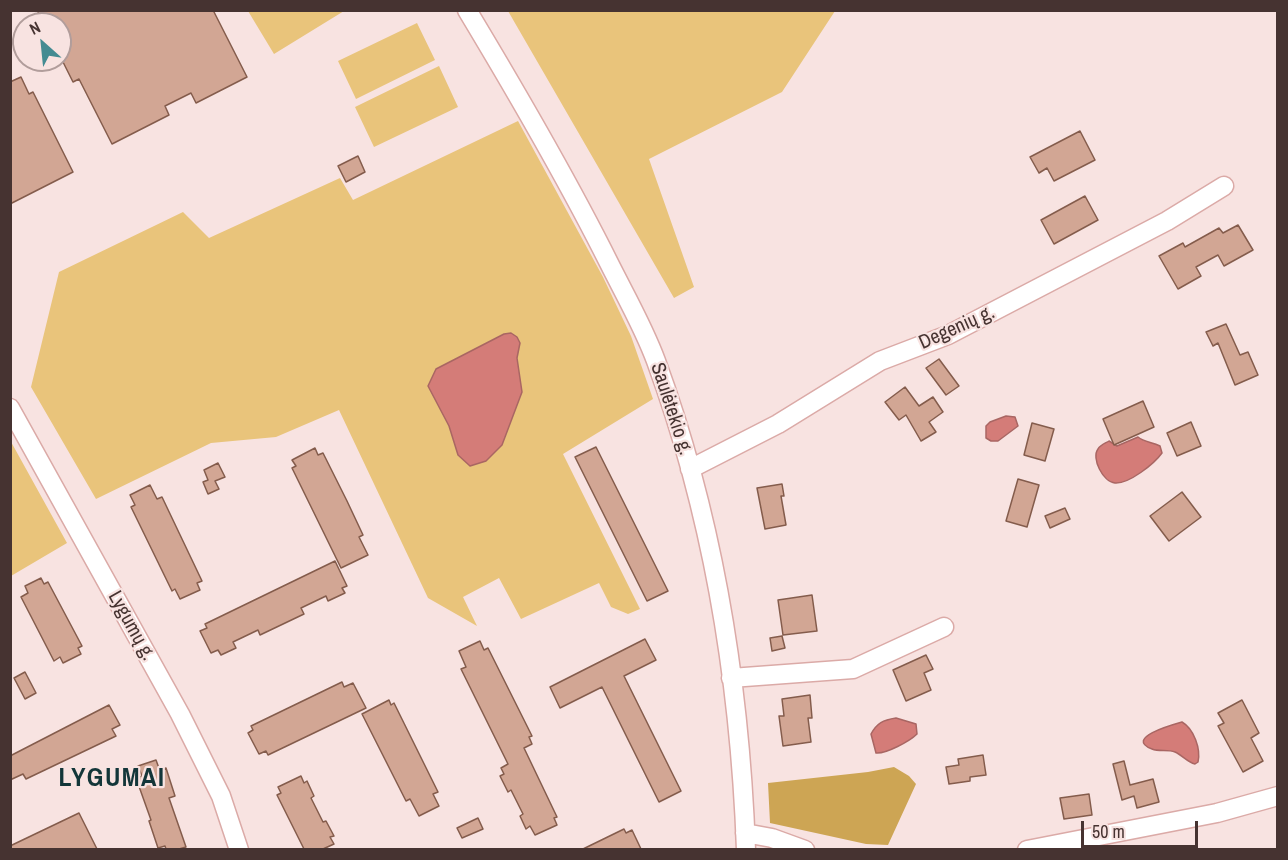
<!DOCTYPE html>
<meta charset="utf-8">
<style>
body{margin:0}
#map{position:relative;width:1288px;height:860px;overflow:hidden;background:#f8e3e1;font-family:"Archivo Narrow",sans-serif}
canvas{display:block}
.frame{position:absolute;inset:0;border:12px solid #463331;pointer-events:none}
.north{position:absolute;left:12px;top:12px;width:60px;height:60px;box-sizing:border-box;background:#f8e3e1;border:2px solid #b19d9b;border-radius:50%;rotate:333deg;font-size:16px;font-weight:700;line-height:24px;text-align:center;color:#463331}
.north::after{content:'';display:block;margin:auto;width:21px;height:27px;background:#448b92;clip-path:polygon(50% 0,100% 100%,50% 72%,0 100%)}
.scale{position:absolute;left:1081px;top:821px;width:117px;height:27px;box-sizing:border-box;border:3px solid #463331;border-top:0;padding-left:8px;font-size:18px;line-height:21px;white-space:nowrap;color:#463331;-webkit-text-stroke:4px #f8e3e1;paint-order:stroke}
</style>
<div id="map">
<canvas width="1288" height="860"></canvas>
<div class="frame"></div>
<div class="north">N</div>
<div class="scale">50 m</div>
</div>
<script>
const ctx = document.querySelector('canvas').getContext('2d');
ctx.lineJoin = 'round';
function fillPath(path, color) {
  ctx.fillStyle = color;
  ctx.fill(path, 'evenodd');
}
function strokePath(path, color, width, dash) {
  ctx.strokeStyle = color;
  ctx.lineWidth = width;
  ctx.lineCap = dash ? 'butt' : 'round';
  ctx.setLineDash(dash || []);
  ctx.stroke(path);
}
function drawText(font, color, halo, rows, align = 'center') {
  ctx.font = font + ' "Archivo Narrow",sans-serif';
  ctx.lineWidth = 4.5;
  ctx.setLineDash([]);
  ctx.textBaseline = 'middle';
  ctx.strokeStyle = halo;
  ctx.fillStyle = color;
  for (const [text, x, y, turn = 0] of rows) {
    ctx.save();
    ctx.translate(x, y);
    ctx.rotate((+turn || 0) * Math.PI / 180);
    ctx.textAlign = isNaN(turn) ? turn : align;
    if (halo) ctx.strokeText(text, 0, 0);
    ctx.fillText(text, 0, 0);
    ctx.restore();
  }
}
fillPath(new Path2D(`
 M 248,11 L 344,11 L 274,54 Z
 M 508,11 L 835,11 L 782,92 L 649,159 L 694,287 L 674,298 Z
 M 417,23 L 435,60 L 356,99 L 338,61 Z
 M 439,66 L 458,107 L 374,147 L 355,107 Z
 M 518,121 L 603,277 L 631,336 L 653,399 L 563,454 L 640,609 L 628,614 L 611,607 L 599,583 L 521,619 L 499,578 L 463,597 L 477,626 L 428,598 L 339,410 L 276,437 L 211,443 L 96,499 L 31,387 L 59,272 L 183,212 L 209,238 L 340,178 L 353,200 Z
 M 10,440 L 67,543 L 11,576 L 10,576 Z`), '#e9c47b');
fillPath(new Path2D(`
 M 894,767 L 909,776 L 916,784 L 888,845 L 866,844 L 770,823 L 768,783 L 868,772 Z`), '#cda554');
const water = new Path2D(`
 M 511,333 L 517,337 L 520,343 L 517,358 L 522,392 L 502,445 L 486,461 L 470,466 L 458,455 L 449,426 L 428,386 L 436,369 L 504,334 Z
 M 1006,416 L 1015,417 L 1018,426 L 998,441 L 991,441 L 986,438 L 986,426 L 990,422 Z
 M 1138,437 C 1144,442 1152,442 1160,446 L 1162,453 C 1154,464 1129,484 1115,483 C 1103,482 1091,458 1098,449 C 1100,445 1106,443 1109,441 L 1117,446 Z
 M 896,718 L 916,724 L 917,734 C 910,741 886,754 876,753 L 871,734 C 877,723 883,720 896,718 Z
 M 1182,722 C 1194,729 1201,749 1198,762 L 1195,764 C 1187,762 1182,755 1175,752 C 1168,749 1159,752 1152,749 C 1123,738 1175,724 1182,722 Z`);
fillPath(water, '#d47c78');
strokePath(water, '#a96663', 1.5);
const building = new Path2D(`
 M 37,10 L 213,10 L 247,77 L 196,103 L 191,93 L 165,106 L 169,115 L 112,144 L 79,79 L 73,82 L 60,56 L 60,24 L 44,24 Z
 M 21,77 L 29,94 L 33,92 L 73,172 L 10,204 L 10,82 Z
 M 1080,131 L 1095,160 L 1054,181 L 1047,168 L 1039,173 L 1030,157 Z
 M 358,156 L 365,172 L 346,182 L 338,166 Z
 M 1085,196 L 1098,220 L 1054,244 L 1041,220 Z
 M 1238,225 L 1253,250 L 1224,266 L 1218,255 L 1196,267 L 1201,276 L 1178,289 L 1159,256 L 1183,243 L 1185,247 L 1219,228 L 1223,233 Z
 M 1226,324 L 1240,355 L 1248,352 L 1258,375 L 1235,385 L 1218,343 L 1213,346 L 1206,332 Z
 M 939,359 L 959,386 L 946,395 L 926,368 Z
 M 905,387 L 919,406 L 933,397 L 943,412 L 929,422 L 936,432 L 921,441 L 906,415 L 899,420 L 885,402 Z
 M 1143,401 L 1154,427 L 1114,445 L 1103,419 Z
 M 1191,422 L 1201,446 L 1177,456 L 1167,433 Z
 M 1032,423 L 1054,429 L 1045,461 L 1024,455 Z
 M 596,447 L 668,591 L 647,601 L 575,457 Z
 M 315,448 L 318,455 L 323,453 L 347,501 L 363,535 L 359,537 L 368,555 L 341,568 L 292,468 L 296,466 L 292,460 Z
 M 218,463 L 225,477 L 215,481 L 219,489 L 208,494 L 203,482 L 208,480 L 204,470 Z
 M 1018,479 L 1039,485 L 1027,527 L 1006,521 Z
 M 782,484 L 784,496 L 781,496 L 786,525 L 765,529 L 757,488 Z
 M 150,485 L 157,499 L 162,497 L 202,581 L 197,583 L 200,590 L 180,599 L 175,589 L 172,591 L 131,507 L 135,505 L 130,495 Z
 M 1182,492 L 1201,517 L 1169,541 L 1150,516 Z
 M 1065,508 L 1070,519 L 1050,528 L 1045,516 Z
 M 335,561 L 347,586 L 342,588 L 345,593 L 328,601 L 326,596 L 301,608 L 304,614 L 260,635 L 258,630 L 233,642 L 236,648 L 221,655 L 218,650 L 211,653 L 200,631 L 207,628 L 205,624 Z
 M 41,578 L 44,584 L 48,582 L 82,646 L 78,648 L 81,654 L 63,663 L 60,657 L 54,661 L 21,597 L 28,593 L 25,586 Z
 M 812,595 L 817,631 L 783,635 L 778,600 Z
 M 782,636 L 785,648 L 772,651 L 770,638 Z
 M 645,639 L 656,660 L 624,676 L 681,791 L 659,802 L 602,687 L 560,708 L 550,687 Z
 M 480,641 L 484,650 L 488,648 L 532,736 L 529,737 L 532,744 L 524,748 L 557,817 L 554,818 L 557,825 L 535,835 L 530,826 L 526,829 L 520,816 L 523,814 L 511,790 L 508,792 L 500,776 L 504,774 L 501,768 L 508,764 L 461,669 L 466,667 L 459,651 Z
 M 926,655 L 933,669 L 924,673 L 931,690 L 906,701 L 893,670 Z
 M 25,672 L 36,693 L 25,699 L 14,678 Z
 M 342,682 L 344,687 L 353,683 L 366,708 L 268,755 L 266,751 L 259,754 L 248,733 L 253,730 L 251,726 Z
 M 810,695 L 812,718 L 808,718 L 811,742 L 783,746 L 779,716 L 784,716 L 782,699 Z
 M 389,700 L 391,705 L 394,703 L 438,792 L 433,794 L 439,806 L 419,816 L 410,799 L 406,801 L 362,714 Z
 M 1242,700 L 1259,733 L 1251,738 L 1263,761 L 1243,772 L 1218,726 L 1224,723 L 1218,713 Z
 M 109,705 L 120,725 L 112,729 L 116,736 L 26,779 L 23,774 L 10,780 L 10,756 Z
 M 983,755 L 986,775 L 970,777 L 970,781 L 949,784 L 946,767 L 959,765 L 958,759 Z
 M 156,760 L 160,771 L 166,768 L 175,796 L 169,798 L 186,847 L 179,849 L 166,849 L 165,846 L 158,848 L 149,821 L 151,820 L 136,778 L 142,776 L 138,766 Z
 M 1124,761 L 1130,785 L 1153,779 L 1159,802 L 1137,808 L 1134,796 L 1122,800 L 1113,764 Z
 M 301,776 L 304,783 L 307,781 L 314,796 L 311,798 L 323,822 L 326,821 L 334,836 L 330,837 L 334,844 L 323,849 L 304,849 L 277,795 L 281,793 L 278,787 Z
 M 1089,794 L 1092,815 L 1064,819 L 1060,798 Z
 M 79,813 L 97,849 L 10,849 L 10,846 Z
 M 478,818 L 483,829 L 462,838 L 457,828 Z
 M 624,829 L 626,833 L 632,830 L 641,849 L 583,849 Z`);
fillPath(building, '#d2a694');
strokePath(building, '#845c4c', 1.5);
const minor = new Path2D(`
 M 467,10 C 517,93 566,177 609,263 C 625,295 644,328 656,361 C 713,516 740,685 746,850
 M 10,408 L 180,714 L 221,796 L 239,850
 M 690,469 L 778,424 L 880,361 L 948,335 L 1167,221 L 1224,186
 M 731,678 L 853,669 L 944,627
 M 745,833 L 772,838 L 805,850
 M 1027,850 L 1217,813 L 1278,796`);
strokePath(minor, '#dbaaa7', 21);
strokePath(minor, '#fff', 18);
drawText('20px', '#463331', '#f8e3e1', [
 ["Degenių g.",957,328,-24],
 ["Saulėtekio g.",671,409,72],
 ["Lygumų g.",131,626,61]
]);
ctx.letterSpacing = '1.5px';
drawText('bold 26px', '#133639', '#f8e3e1', [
 ["LYGUMAI",112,779]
]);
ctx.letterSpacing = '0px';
</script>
